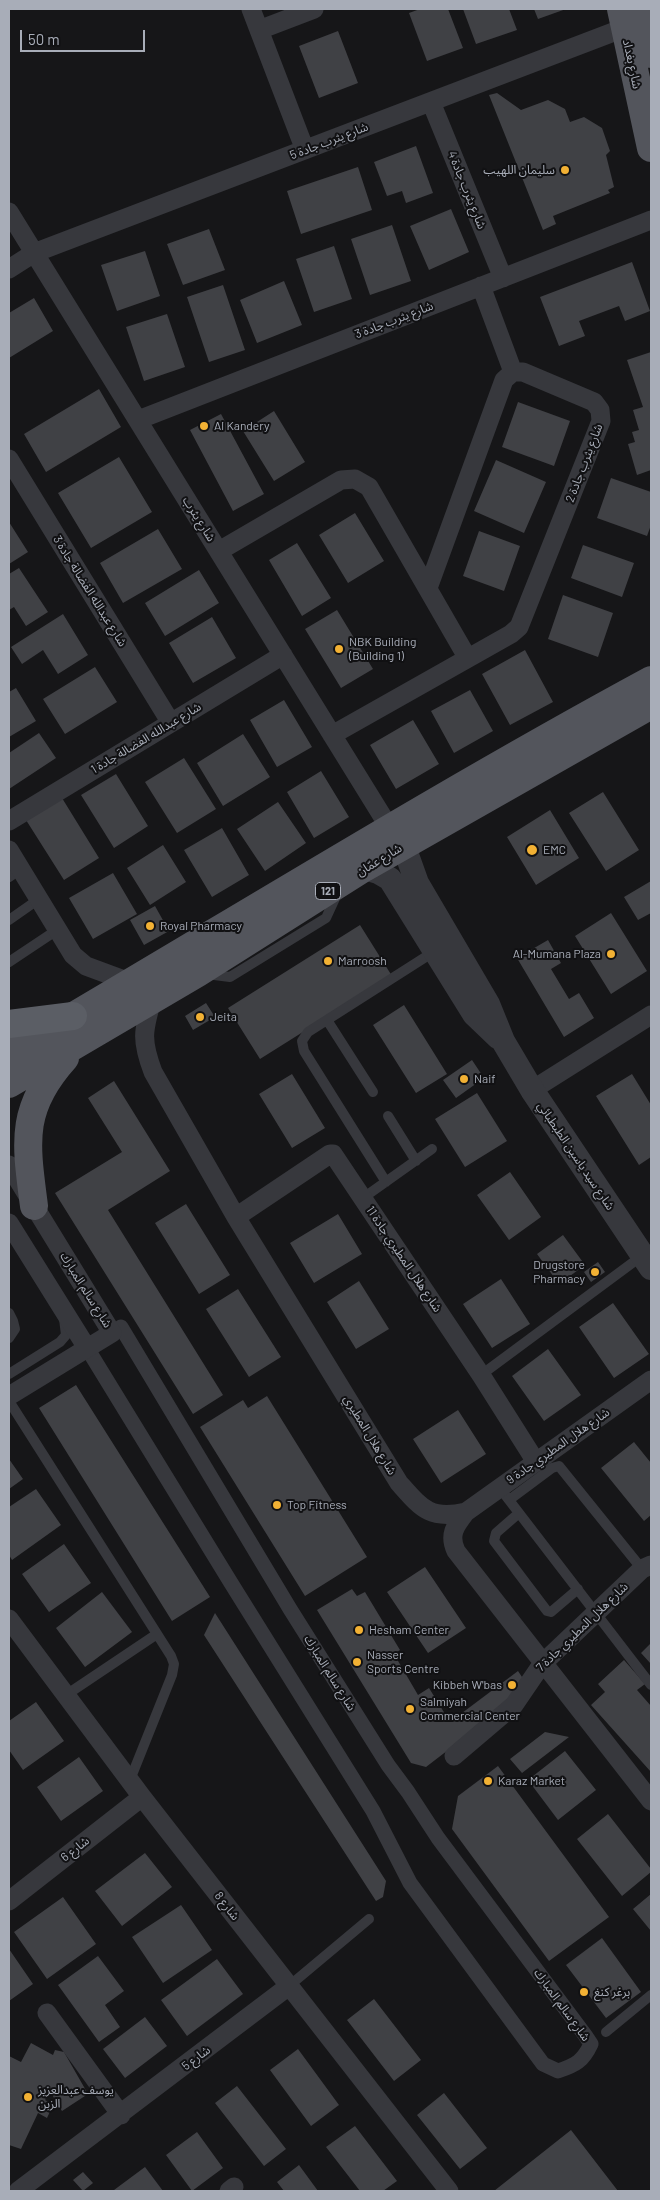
<!DOCTYPE html>
<meta charset="utf-8">
<style>
body{margin:0}
#map{position:relative;width:660px;height:2200px;overflow:hidden;background:#161618;font-family:Barlow,sans-serif}
canvas{display:block}
.frame{position:absolute;inset:0;border:10px solid #a8adb8;pointer-events:none}
.scale{position:absolute;left:20px;top:30px;width:125px;height:22px;box-sizing:border-box;border:2px solid #a8adb8;border-top:0;padding-left:6px;font-size:15px;line-height:18px;white-space:nowrap;color:#a8adb8;-webkit-text-stroke:4px #111113;paint-order:stroke}
</style>
<div id="map">
<canvas width="660" height="2200"></canvas>
<div class="frame"></div>
<div class="scale">50 m</div>
</div>
<script>
const ctx = document.querySelector('canvas').getContext('2d');
ctx.lineJoin = 'round';
function fillPath(path, color) {
  ctx.fillStyle = color;
  ctx.fill(path, 'evenodd');
}
function strokePath(path, color, width, dash) {
  ctx.strokeStyle = color;
  ctx.lineWidth = width;
  ctx.lineCap = dash ? 'butt' : 'round';
  ctx.setLineDash(dash || []);
  ctx.stroke(path);
}
function drawText(font, color, halo, rows, align = 'center') {
  ctx.font = font + ' Barlow,"Noto Sans Arabic",sans-serif';
  ctx.lineWidth = 4;
  ctx.setLineDash([]);
  ctx.textBaseline = 'middle';
  ctx.strokeStyle = halo;
  ctx.fillStyle = color;
  for (const [text, x, y, turn = 0] of rows) {
    ctx.save();
    ctx.translate(x, y);
    ctx.rotate((+turn || 0) * Math.PI / 180);
    ctx.textAlign = isNaN(turn) ? turn : align;
    if (halo) ctx.strokeText(text, 0, 0);
    ctx.fillText(text, 0, 0);
    ctx.restore();
  }
}
fillPath(new Path2D(`
 M 420,9 L 448,9 L 463,48 L 427,61 L 409,13 Z
 M 463,9 L 509,9 L 517,30 L 476,44 Z
 M 534,9 L 566,9 L 538,19 Z
 M 338,31 L 358,83 L 319,98 L 299,46 Z
 M 497,93 L 521,110 L 548,100 L 565,109 L 570,122 L 584,117 L 602,128 L 610,151 L 606,155 L 614,187 L 608,190 L 610,193 L 553,216 L 556,224 L 543,230 L 489,95 Z
 M 416,146 L 433,193 L 406,203 L 402,191 L 387,196 L 374,162 Z
 M 358,167 L 372,210 L 301,234 L 287,191 Z
 M 451,209 L 469,252 L 429,270 L 410,226 Z
 M 392,225 L 411,281 L 370,295 L 351,239 Z
 M 209,229 L 225,270 L 183,285 L 167,244 Z
 M 334,246 L 352,299 L 314,312 L 296,259 Z
 M 145,251 L 160,296 L 117,311 L 101,265 Z
 M 632,262 L 650,311 L 625,321 L 619,306 L 579,321 L 585,336 L 559,346 L 540,297 Z
 M 284,281 L 302,325 L 257,343 L 240,300 Z
 M 223,285 L 245,350 L 209,362 L 187,297 Z
 M 34,298 L 53,331 L 9,358 L 9,313 Z
 M 167,314 L 185,367 L 144,381 L 126,327 Z
 M 651,352 L 651,470 L 637,475 L 628,444 L 635,442 L 632,432 L 639,430 L 633,410 L 643,407 L 627,360 Z
 M 99,389 L 121,427 L 46,472 L 24,434 Z
 M 518,402 L 570,421 L 554,466 L 502,447 Z
 M 274,411 L 305,462 L 274,481 L 243,431 Z
 M 221,414 L 264,494 L 233,511 L 190,430 Z
 M 119,457 L 152,512 L 91,548 L 58,493 Z
 M 496,460 L 546,482 L 524,533 L 474,511 Z
 M 611,478 L 651,492 L 651,525 L 647,536 L 597,518 Z
 M 355,513 L 384,561 L 348,583 L 319,535 Z
 M 9,522 L 28,552 L 9,564 Z
 M 158,529 L 182,569 L 123,603 L 100,563 Z
 M 479,531 L 520,546 L 504,591 L 463,576 Z
 M 297,543 L 331,598 L 302,616 L 269,560 Z
 M 583,545 L 634,563 L 622,597 L 571,578 Z
 M 19,568 L 48,612 L 26,626 L 14,607 L 9,610 L 9,574 Z
 M 199,570 L 219,603 L 165,636 L 145,603 Z
 M 563,595 L 613,613 L 598,657 L 548,639 Z
 M 337,610 L 373,669 L 341,688 L 305,629 Z
 M 63,614 L 88,655 L 58,674 L 43,650 L 22,664 L 11,647 Z
 M 212,617 L 236,658 L 193,683 L 169,643 Z
 M 525,650 L 553,702 L 510,725 L 482,674 Z
 M 95,667 L 117,702 L 65,734 L 43,699 Z
 M 16,688 L 36,721 L 9,737 L 9,692 Z
 M 470,690 L 493,731 L 454,753 L 431,711 Z
 M 284,700 L 312,747 L 277,767 L 250,720 Z
 M 413,720 L 439,764 L 396,789 L 370,745 Z
 M 39,733 L 56,758 L 9,789 L 9,753 Z
 M 243,734 L 270,777 L 223,806 L 197,763 Z
 M 184,758 L 216,809 L 177,833 L 145,782 Z
 M 321,771 L 349,817 L 314,838 L 287,792 Z
 M 116,774 L 148,826 L 114,848 L 81,795 Z
 M 603,792 L 639,850 L 606,871 L 569,813 Z
 M 62,798 L 99,858 L 64,880 L 26,820 Z
 M 278,802 L 306,843 L 265,871 L 237,829 Z
 M 550,810 L 579,858 L 536,885 L 507,837 Z
 M 222,828 L 249,875 L 212,897 L 184,850 Z
 M 163,845 L 186,882 L 150,905 L 127,868 Z
 M 113,873 L 137,914 L 93,939 L 69,898 Z
 M 651,881 L 651,913 L 638,920 L 624,897 Z
 M 155,906 L 169,931 L 144,945 L 130,920 Z
 M 611,913 L 647,971 L 611,994 L 575,936 Z
 M 360,925 L 392,976 L 260,1059 L 228,1008 Z
 M 548,940 L 561,963 L 551,969 L 569,999 L 579,993 L 594,1018 L 564,1037 L 517,958 Z
 M 206,1003 L 215,1017 L 193,1030 L 185,1016 Z
 M 404,1005 L 447,1074 L 416,1093 L 373,1025 Z
 M 472,1060 L 484,1078 L 456,1098 L 443,1080 Z
 M 292,1074 L 325,1128 L 292,1148 L 259,1094 Z
 M 632,1074 L 651,1105 L 651,1157 L 639,1165 L 596,1096 Z
 M 114,1081 L 170,1171 L 108,1210 L 223,1395 L 193,1414 L 55,1193 L 122,1152 L 88,1098 Z
 M 477,1093 L 507,1141 L 465,1167 L 435,1119 Z
 M 510,1172 L 541,1217 L 509,1240 L 477,1195 Z
 M 186,1204 L 230,1275 L 199,1294 L 155,1223 Z
 M 338,1214 L 362,1254 L 314,1283 L 290,1243 Z
 M 563,1235 L 585,1265 L 559,1284 L 537,1254 Z
 M 598,1262 L 605,1272 L 591,1282 L 584,1272 Z
 M 501,1279 L 530,1324 L 492,1348 L 463,1304 Z
 M 359,1281 L 389,1329 L 356,1349 L 327,1302 Z
 M 238,1289 L 281,1357 L 249,1377 L 206,1309 Z
 M 613,1303 L 649,1354 L 614,1378 L 579,1327 Z
 M 548,1349 L 581,1395 L 544,1421 L 512,1376 Z
 M 76,1385 L 210,1597 L 172,1621 L 39,1408 Z
 M 267,1396 L 367,1557 L 305,1596 L 200,1427 L 243,1400 L 248,1408 Z
 M 458,1410 L 486,1454 L 441,1483 L 413,1439 Z
 M 634,1442 L 651,1463 L 651,1515 L 644,1521 L 601,1468 Z
 M 9,1459 L 23,1479 L 9,1489 Z
 M 36,1489 L 61,1525 L 12,1560 L 9,1555 L 9,1507 Z
 M 64,1544 L 91,1583 L 49,1612 L 22,1574 Z
 M 425,1567 L 466,1628 L 428,1653 L 387,1592 Z
 M 352,1589 L 357,1596 L 365,1592 L 400,1650 L 394,1654 L 418,1695 L 429,1688 L 450,1722 L 518,1671 L 526,1683 L 495,1714 L 426,1767 L 411,1763 L 317,1610 Z
 M 102,1592 L 132,1632 L 85,1667 L 56,1628 Z
 M 215,1613 L 386,1881 L 383,1897 L 376,1901 L 204,1635 Z
 M 651,1643 L 651,1664 L 641,1653 Z
 M 624,1660 L 645,1684 L 637,1690 L 651,1706 L 651,1772 L 591,1705 L 605,1692 L 598,1684 Z
 M 36,1702 L 64,1741 L 23,1770 L 9,1750 L 9,1721 Z
 M 545,1732 L 569,1737 L 522,1773 L 510,1759 Z
 M 565,1751 L 596,1790 L 558,1820 L 528,1780 Z
 M 79,1757 L 103,1791 L 61,1821 L 37,1787 Z
 M 498,1766 L 609,1917 L 549,1961 L 452,1829 L 458,1796 Z
 M 608,1814 L 651,1869 L 651,1872 L 622,1896 L 577,1839 Z
 M 145,1853 L 172,1887 L 122,1926 L 95,1891 Z
 M 651,1894 L 651,1931 L 633,1909 Z
 M 63,1897 L 96,1944 L 47,1979 L 14,1932 Z
 M 181,1905 L 212,1950 L 163,1983 L 132,1937 Z
 M 602,1938 L 641,1992 L 606,2018 L 566,1965 Z
 M 9,1949 L 33,1984 L 9,2001 Z
 M 98,1956 L 124,1991 L 105,2005 L 120,2027 L 99,2042 L 58,1985 Z
 M 217,1959 L 243,1994 L 187,2036 L 161,2000 Z
 M 374,1999 L 421,2060 L 394,2081 L 347,2020 Z
 M 145,2017 L 167,2046 L 125,2078 L 103,2049 Z
 M 31,2043 L 53,2055 L 55,2050 L 64,2052 L 88,2094 L 62,2111 L 51,2093 L 45,2100 L 53,2105 L 47,2118 L 38,2113 L 21,2149 L 9,2145 L 9,2056 L 21,2062 Z
 M 298,2049 L 339,2105 L 311,2126 L 270,2070 Z
 M 237,2086 L 286,2149 L 264,2166 L 215,2103 Z
 M 444,2093 L 487,2148 L 460,2169 L 417,2115 Z
 M 355,2126 L 397,2181 L 383,2191 L 360,2191 L 326,2147 Z
 M 571,2130 L 618,2191 L 494,2191 Z
 M 197,2132 L 223,2168 L 192,2191 L 166,2155 Z
 M 299,2165 L 318,2191 L 284,2191 L 277,2182 Z
 M 145,2167 L 163,2191 L 115,2191 L 114,2190 Z
 M 83,2172 L 93,2183 L 83,2191 L 73,2180 Z`), '#404145');
strokePath(new Path2D(`
 M 9,877 L 21,869
 M 9,920 L 39,899
 M 9,962 L 57,930
 M 206,974 L 230,977 L 326,918 L 338,892
 M 327,1020 L 373,1092
 M 388,1116 L 416,1161
 M 386,1182 L 304,1051 L 302,1041 L 308,1032 L 435,951
 M 363,1198 L 432,1149
 M 9,1313 L 13,1321 L 15,1329 L 9,1338
 M 9,1374 L 60,1342 L 66,1335 L 64,1319
 M 481,1375 L 643,1255
 M 9,1401 L 171,1656 L 174,1664 L 172,1675 L 130,1780
 M 499,1487 L 651,1685
 M 509,1500 L 552,1468 L 559,1466 L 642,1569
 M 519,1513 L 496,1533 L 494,1541 L 547,1611 L 551,1612 L 578,1589
 M 66,1695 L 157,1634
 M 289,1986 L 369,1919
 M 606,2032 L 651,1995`), '#37383d', 10);
strokePath(new Path2D(`
 M 87,1348 L 231,1583 L 373,1811 L 410,1883 L 543,2064 L 558,2071 C 576,2065 583,2061 591,2044 L 585,2035 L 438,1838 L 408,1792 L 388,1765 L 290,1609 L 121,1327 L 112,1333`), '#37383d', 15);
strokePath(new Path2D(`
 M 251,9 L 305,150
 M 259,30 L 314,9
 M 431,102 L 503,278
 M 9,212 L 389,827
 M 9,269 L 34,253 L 624,28
 M 481,286 L 513,372
 M 138,420 L 651,220
 M 9,459 L 171,723
 M 219,551 L 341,480 L 355,479 L 369,487 L 467,657
 M 332,735 L 511,634 L 519,627 L 601,421 L 600,410 L 594,402 L 523,372 L 513,372 L 504,380 L 428,588
 M 9,821 L 283,655
 M 9,850 L 73,955 L 86,966 L 132,983
 M 152,1000 C 143,1031 141,1040 153,1072 L 236,1217 L 399,1483 C 422,1509 430,1520 466,1512
 M 532,1090 L 651,1015
 M 9,1165 L 112,1333 L 9,1396
 M 236,1217 L 330,1154 L 333,1154 L 481,1375 L 536,1462
 M 9,1223 L 87,1348
 M 651,1380 L 466,1512 C 456,1525 448,1534 456,1551 L 651,1801
 M 9,1619 L 142,1797 L 449,2191
 M 454,1756 L 514,1705 L 542,1664 L 642,1569 L 651,1565
 M 9,1901 L 142,1797
 M 47,2013 L 121,2115
 M 18,2191 L 289,1986
 M 229,2191 L 234,2187`), '#37383d', 19);
strokePath(new Path2D(`
 M 408,842 L 407,855 L 417,883 L 488,1004 L 503,1041 L 532,1090 L 651,1268
 M 364,868 L 378,872 L 390,879 L 474,1014 L 498,1037`), '#37383d', 24);
strokePath(new Path2D(`
 M 621,9 L 651,148
 M 641,9 L 651,54
 M 9,1054 C 223,929 433,798 651,680
 M 9,1084 L 198,973 L 364,868 L 651,705
 M 34,1206 C 26,1143 19,1109 65,1058`), '#53555c', 28);
strokePath(new Path2D(`
 M 9,1024 L 73,1016`), '#5b5e65', 28);
for (const [x, y, r, color] of [
 [565,170,5,"#f2b134"],
 [204,426,5,"#f2b134"],
 [339,649,5,"#f2b134"],
 [532,850,6,"#f2b134"],
 [150,926,5,"#f2b134"],
 [611,954,5,"#f2b134"],
 [328,961,5,"#f2b134"],
 [200,1017,5,"#f2b134"],
 [464,1079,5,"#f2b134"],
 [595,1272,5,"#f2b134"],
 [277,1505,5,"#f2b134"],
 [359,1630,5,"#f2b134"],
 [357,1662,5,"#f2b134"],
 [512,1685,5,"#f2b134"],
 [410,1709,5,"#f2b134"],
 [488,1781,5,"#f2b134"],
 [584,1992,5,"#f2b134"],
 [28,2097,5,"#f2b134"]
]) {
  const dot = new Path2D();
  dot.arc(x, y, r, 0, 2 * Math.PI);
  ctx.fillStyle = color;
  ctx.fill(dot);
  strokePath(dot, '#111113', 2);
}
for (const [x, y, w] of [
 [328,891,25]
]) {
  const box = new Path2D();
  box.roundRect(x - w / 2, y - 8.5, w, 17, 4);
  ctx.fillStyle = '#111113';
  ctx.fill(box);
  strokePath(box, '#a8adb8', 1);
}
drawText('bold 11px', '#a8adb8', null, [
 ["121",328,891]
]);
drawText('12px', '#a8adb8', '#111113', [
 ["شارع بغداد",632,64,78],
 ["شارع يثرب جادة 5",329,141,-21],
 ["شارع يثرب جادة 4",467,190,68],
 ["شارع يثرب جادة 3",394,320,-21],
 ["شارع يثرب جادة 2",584,463,-69],
 ["شارع يثرب",199,519,58],
 ["شارع عبدالله الفضالة جادة 3",90,591,58],
 ["شارع عبدالله الفضالة جادة 1",146,738,-31],
 ["شارع عمّان",379,860,-31],
 ["شارع سيد ياسين الطبطبائي",576,1156,56],
 ["شارع هلال المطيري جادة 11",404,1259,56],
 ["شارع سالم المبارك",86,1290,58],
 ["شارع هلال المطيري",370,1435,59],
 ["شارع هلال المطيري جادة 9",558,1446,-35],
 ["شارع هلال المطيري جادة 7",582,1627,-44],
 ["شارع سالم المبارك",330,1673,58],
 ["شارع 6",75,1849,-38],
 ["شارع 8",227,1906,52],
 ["شارع سالم المبارك",562,2005,54],
 ["شارع 5",196,2058,-37]
]);
drawText('12px', '#a8adb8', '#111113', [
 ["سليمان اللهيب",555,170,"right"],
 ["Al Kandery",214,426],
 ["NBK Building",349,642],
 ["(Building 1)",349,656],
 ["EMC",543,850],
 ["Royal Pharmacy",160,926],
 ["Al-Mumana Plaza",601,954,"right"],
 ["Marroosh",338,961],
 ["Jeita",210,1017],
 ["Naif",474,1079],
 ["Drugstore",585,1265,"right"],
 ["Pharmacy",585,1279,"right"],
 ["Top Fitness",287,1505],
 ["Hesham Center",369,1630],
 ["Nasser",367,1655],
 ["Sports Centre",367,1669],
 ["Kibbeh W'bas",502,1685,"right"],
 ["Salmiyah",420,1702],
 ["Commercial Center",420,1716],
 ["Karaz Market",498,1781],
 ["برغر كنغ",594,1992],
 ["يوسف عبدالعزيز",38,2090],
 ["الزبن",38,2104]
], 'left');
</script>
